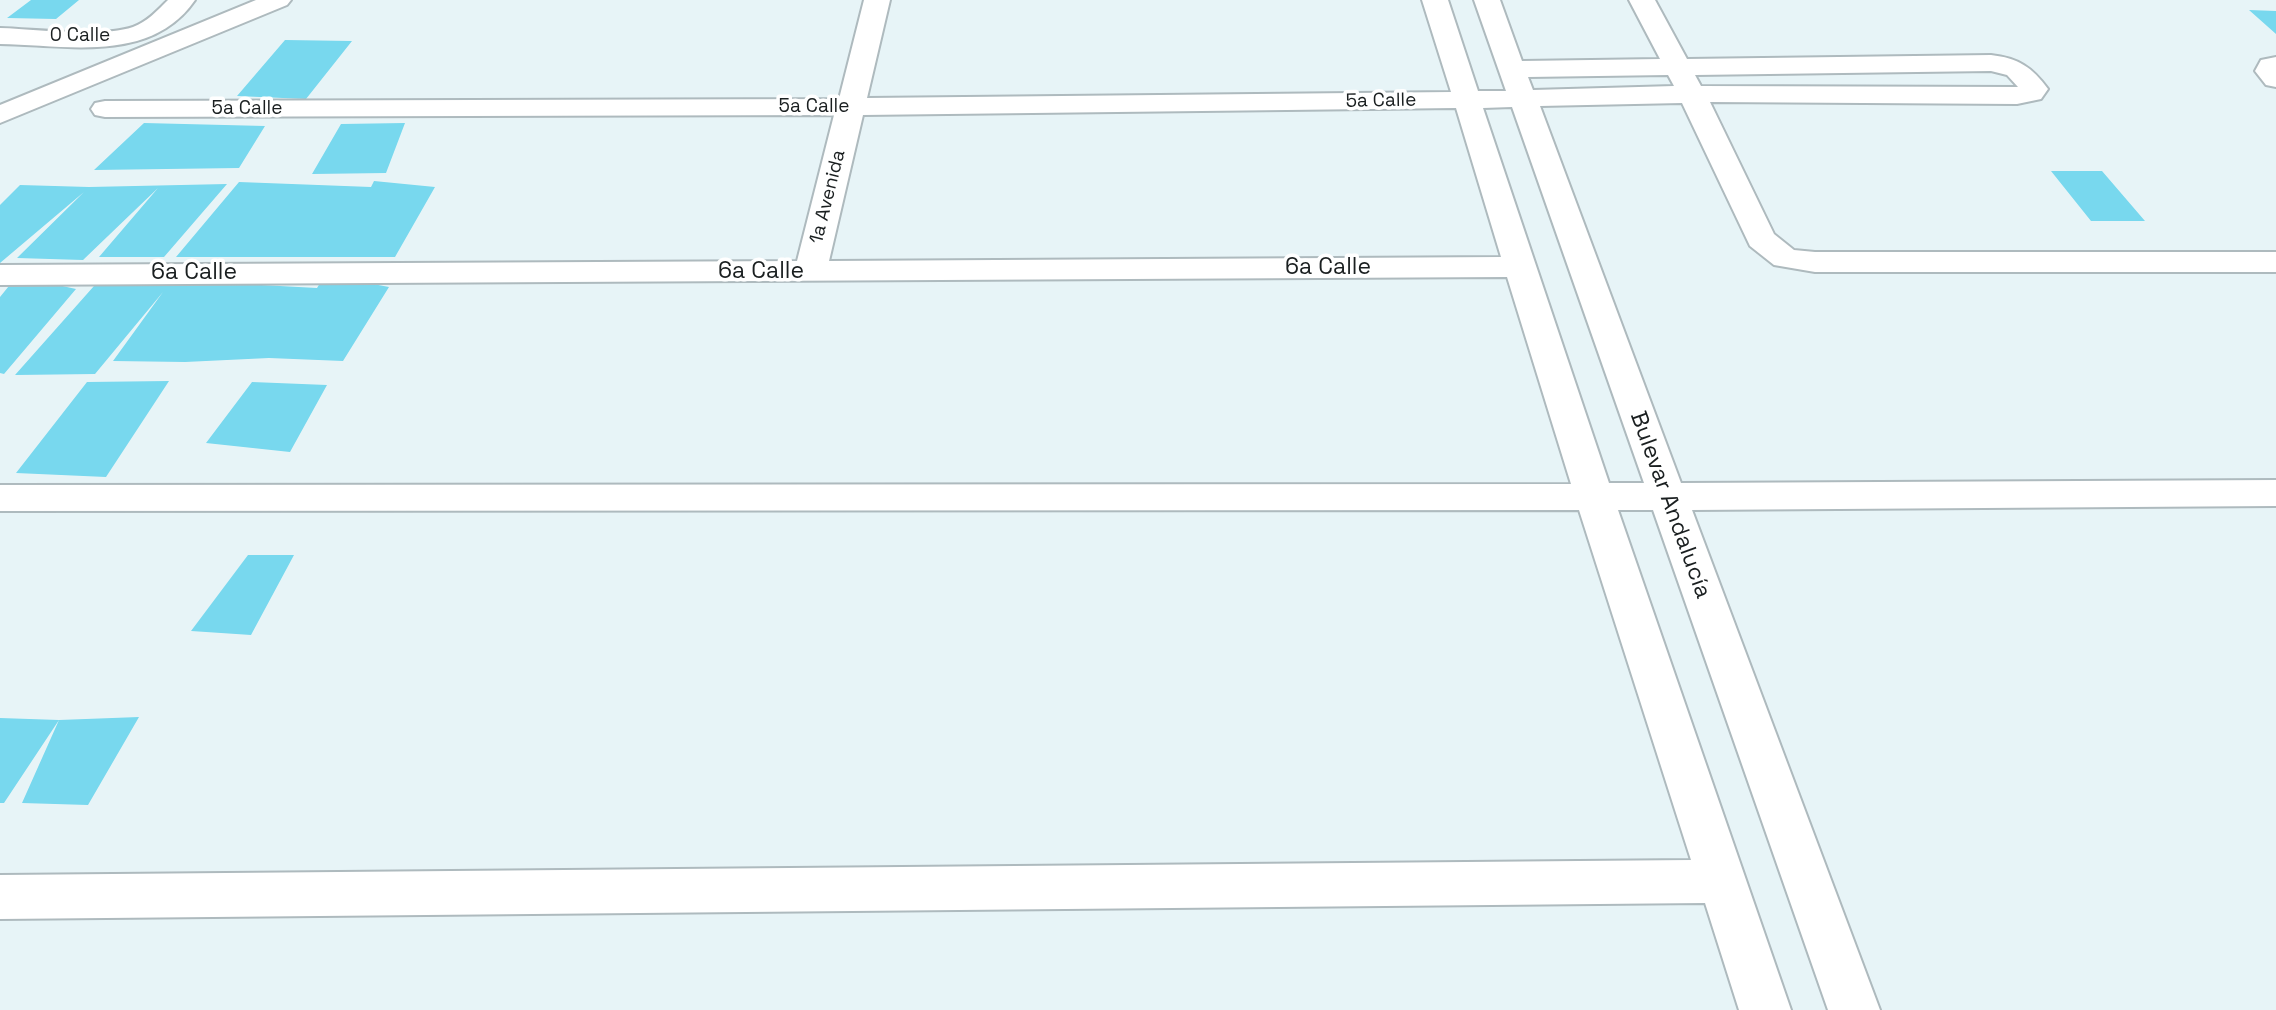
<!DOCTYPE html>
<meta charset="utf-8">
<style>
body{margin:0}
canvas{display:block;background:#e7f4f7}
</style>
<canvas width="2276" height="1010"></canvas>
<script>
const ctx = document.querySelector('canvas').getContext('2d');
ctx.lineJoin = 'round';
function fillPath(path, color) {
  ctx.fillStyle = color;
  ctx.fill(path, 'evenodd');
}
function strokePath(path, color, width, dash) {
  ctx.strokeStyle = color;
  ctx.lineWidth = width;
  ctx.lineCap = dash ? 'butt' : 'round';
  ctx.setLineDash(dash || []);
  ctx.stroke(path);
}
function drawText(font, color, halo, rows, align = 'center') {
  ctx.font = font + ' "Space Grotesk",sans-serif';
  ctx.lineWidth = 7;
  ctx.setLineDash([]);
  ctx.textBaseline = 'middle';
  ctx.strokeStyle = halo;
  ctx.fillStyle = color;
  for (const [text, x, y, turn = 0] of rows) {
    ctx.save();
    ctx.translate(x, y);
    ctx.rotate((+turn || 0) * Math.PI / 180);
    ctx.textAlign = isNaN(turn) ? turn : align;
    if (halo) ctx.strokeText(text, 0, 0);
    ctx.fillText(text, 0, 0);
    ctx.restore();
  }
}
fillPath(new Path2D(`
 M 31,0 L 79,0 L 56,19 L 7,18 Z
 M 2249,10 L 2276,11 L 2276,34 Z
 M 285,40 L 352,41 L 306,99 L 237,96 Z
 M 144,123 L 265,126 L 239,168 L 94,170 Z
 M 405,123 L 386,173 L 312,174 L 341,124 Z
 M 2051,171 L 2102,171 L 2145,221 L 2091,221 Z
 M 374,181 L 435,187 L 395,257 L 176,257 L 239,182 L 371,187 Z
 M 227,184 L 164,257 L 99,257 L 158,188 L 83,260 L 17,258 L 84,192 L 0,263 L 0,205 L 20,185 L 89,187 Z
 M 325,275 L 389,287 L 343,361 L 269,358 L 185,362 L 113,361 L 163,292 L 95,374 L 15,375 L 94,286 L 243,284 L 317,288 Z
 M 17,276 L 76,289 L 4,374 L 0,373 L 0,297 Z
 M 169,381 L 106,477 L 16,473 L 87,382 Z
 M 252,382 L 327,385 L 290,452 L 206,443 Z
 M 248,555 L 294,555 L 251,635 L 191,631 Z
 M 139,717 L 88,805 L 22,803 L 59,720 Z
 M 0,718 L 59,720 L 4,803 L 0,803 Z`), '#78d8ee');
const minor = new Path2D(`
 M 168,0 L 195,0 C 151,64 67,45 0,44 L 0,28 C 36,29 100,38 133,27 C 147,22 158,10 168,0 Z
 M 256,0 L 291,0 L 287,5 L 0,123 L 0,105 Z
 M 864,0 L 890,0 L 867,98 L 1451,92 L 1422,0 L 1448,0 L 1478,91 L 1506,91 L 1474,0 L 1500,0 L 1522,61 L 1660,59 L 1629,0 L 1655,0 L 1687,59 L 1991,55 C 2018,58 2032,67 2048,89 L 2041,99 L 2017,104 L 1710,102 L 1774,234 L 1794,250 L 1815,252 L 2276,252 L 2276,272 L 1815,272 L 1774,265 L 1750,246 L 1682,103 L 1540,106 L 1681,483 L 2276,480 L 2276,506 L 1692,510 L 1880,1010 L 1828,1010 L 1653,510 L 1618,510 L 1791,1010 L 1739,1010 L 1705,903 L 0,919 L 0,875 L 1691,860 L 1579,510 L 0,511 L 0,485 L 1571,484 L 1507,277 L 0,285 L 0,265 L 797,261 L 834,115 L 105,117 L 95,115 L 91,109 L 95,103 L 105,101 L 839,99 ZM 1991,71 L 2007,75 L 2018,87 L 1701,86 L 1695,75 ZM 1668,75 L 1674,86 L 1533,90 L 1528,77 ZM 1512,107 L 1644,483 L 1609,483 L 1483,108 ZM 1456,108 L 1501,257 L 829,261 L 863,115 Z
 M 2276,57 L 2276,87 L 2266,85 L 2255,71 L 2261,60 Z`);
strokePath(minor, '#aebabe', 4);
fillPath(minor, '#fff');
drawText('19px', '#1a1f20', '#fff', [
 ["0 Calle",80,36],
 ["5a Calle",1381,101,-1],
 ["5a Calle",814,107],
 ["5a Calle",247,109],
 ["1a Avenida",828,197,-76]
]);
drawText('23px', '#1a1f20', '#fff', [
 ["6a Calle",1328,268],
 ["6a Calle",761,272],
 ["6a Calle",194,273],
 ["Bulevar Andalucía",1670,505,70]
]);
</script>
